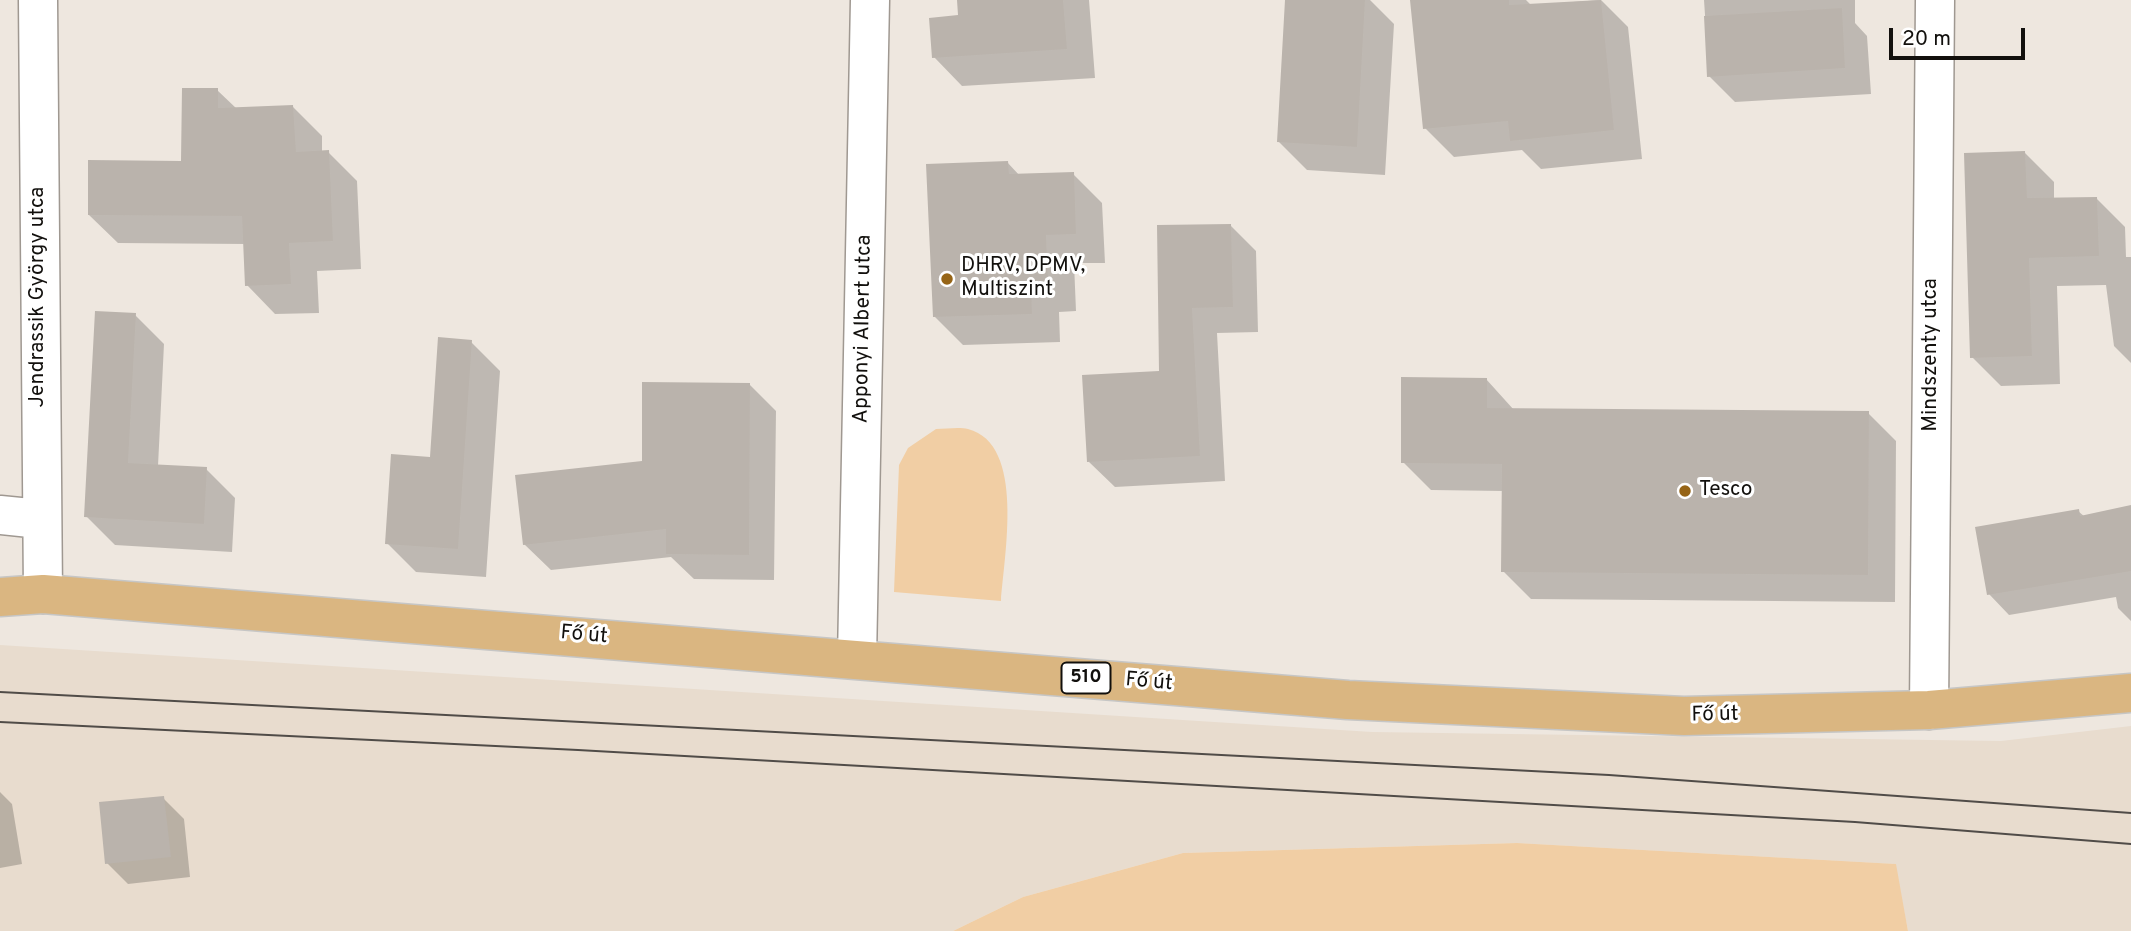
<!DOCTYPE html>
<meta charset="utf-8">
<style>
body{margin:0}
#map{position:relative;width:2131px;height:931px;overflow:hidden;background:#eee7df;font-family:Overpass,sans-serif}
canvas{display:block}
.scale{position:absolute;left:1889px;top:28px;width:136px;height:32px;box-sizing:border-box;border:4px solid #12100d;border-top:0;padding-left:9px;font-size:21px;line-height:24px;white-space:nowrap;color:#12100d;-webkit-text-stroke:5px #fff;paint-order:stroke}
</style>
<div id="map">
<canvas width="2131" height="931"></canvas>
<div class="scale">20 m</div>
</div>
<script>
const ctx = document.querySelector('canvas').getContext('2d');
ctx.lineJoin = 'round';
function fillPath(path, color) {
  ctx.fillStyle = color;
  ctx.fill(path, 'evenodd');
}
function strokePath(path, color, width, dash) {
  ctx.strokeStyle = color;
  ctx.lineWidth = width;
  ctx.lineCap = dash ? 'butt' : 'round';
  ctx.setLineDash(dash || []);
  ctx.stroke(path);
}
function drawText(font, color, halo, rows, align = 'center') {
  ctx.font = font + ' Overpass,sans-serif';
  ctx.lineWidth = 6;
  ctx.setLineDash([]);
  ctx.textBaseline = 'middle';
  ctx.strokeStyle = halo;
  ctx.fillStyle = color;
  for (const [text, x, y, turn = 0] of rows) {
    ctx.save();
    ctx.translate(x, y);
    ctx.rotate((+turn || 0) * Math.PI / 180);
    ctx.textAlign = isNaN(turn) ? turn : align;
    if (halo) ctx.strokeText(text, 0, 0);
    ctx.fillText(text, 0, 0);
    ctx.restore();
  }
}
fillPath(new Path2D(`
 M 0,645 L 1372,732 L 2001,741 L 2131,726 L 2131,931 L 1908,931 L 1895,864 L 1517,843 L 1183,853 L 1023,897 L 953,931 L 0,931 Z`), '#e8dcce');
fillPath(new Path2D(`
 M 936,429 C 946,429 959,427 968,429 C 1026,444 1004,556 1001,601 L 894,592 L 899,465 L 908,448 Z
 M 1517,843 L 1896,864 L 1908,931 L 953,931 L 1023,897 L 1183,853 Z`), '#f1cea4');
fillPath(new Path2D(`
 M 958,0 L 1089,0 L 1095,78 L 962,86 L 934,57 L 960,17 Z
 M 1287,0 L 1370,0 L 1394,24 L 1385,175 L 1307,170 L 1278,141 Z
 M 1412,0 L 1526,0 L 1531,5 L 1601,0 L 1628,27 L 1642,159 L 1541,169 L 1522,150 L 1454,157 L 1425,128 Z
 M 1704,0 L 1855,0 L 1855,23 L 1867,36 L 1871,94 L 1735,102 L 1709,76 Z
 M 217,90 L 237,109 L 293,107 L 322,136 L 322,152 L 328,152 L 357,181 L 361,269 L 317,271 L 319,313 L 275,314 L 247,285 L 245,244 L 118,243 L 89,215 L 183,163 Z
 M 2025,153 L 2054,182 L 2054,199 L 2096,198 L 2125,227 L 2126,257 L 2131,257 L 2131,363 L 2114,346 L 2106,285 L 2057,286 L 2060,384 L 2001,386 L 1972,357 Z
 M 1007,162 L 1020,176 L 1073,174 L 1102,203 L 1105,263 L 1074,263 L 1076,311 L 1059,312 L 1060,342 L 963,345 L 934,316 Z
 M 1230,225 L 1256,251 L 1258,332 L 1217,333 L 1225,481 L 1115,487 L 1089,462 L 1161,373 Z
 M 135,315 L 164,344 L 158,466 L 206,469 L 235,498 L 232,552 L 115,545 L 86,516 Z
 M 471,342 L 500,371 L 486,577 L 416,572 L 387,543 L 432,459 Z
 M 1486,379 L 1514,410 L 1868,413 L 1896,441 L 1895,602 L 1531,599 L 1503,571 L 1503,491 L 1431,490 L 1403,462 Z
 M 749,384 L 776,411 L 774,580 L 694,579 L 671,557 L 551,570 L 524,544 L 644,462 Z
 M 2131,507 L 2131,621 L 2118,608 L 2116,597 L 2009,615 L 1989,594 L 2078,511 L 2085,517 Z
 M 0,792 L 12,804 L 22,864 L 0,868 Z
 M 163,798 L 184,819 L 190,877 L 128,884 L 107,863 Z`), '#0003');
fillPath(new Path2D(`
 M 957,0 L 1063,0 L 1067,49 L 932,58 L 929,18 L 958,15 Z
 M 1285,0 L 1365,0 L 1357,147 L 1277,142 Z
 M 1410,0 L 1509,0 L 1509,5 L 1601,0 L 1614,130 L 1510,141 L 1508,121 L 1423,129 Z
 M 1842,8 L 1845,68 L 1707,77 L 1704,16 Z
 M 182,88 L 218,88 L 218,108 L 293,105 L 296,152 L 329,150 L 333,241 L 289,243 L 291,284 L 245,286 L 242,216 L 88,215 L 88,160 L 181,161 Z
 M 2025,151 L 2027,198 L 2097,197 L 2099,256 L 2029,258 L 2032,356 L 1970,358 L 1964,153 Z
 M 1008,161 L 1009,174 L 1074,172 L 1076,234 L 1046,235 L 1048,283 L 1031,284 L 1032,314 L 933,317 L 926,164 Z
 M 1231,224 L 1233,307 L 1192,308 L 1200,456 L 1087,462 L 1082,375 L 1159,371 L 1157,225 Z
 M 95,311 L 136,313 L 128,463 L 207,467 L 204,524 L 84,517 Z
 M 438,337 L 472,340 L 458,549 L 385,544 L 391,454 L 430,457 Z
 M 1401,377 L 1487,378 L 1487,408 L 1869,411 L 1868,575 L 1501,572 L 1502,464 L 1401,463 Z
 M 642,382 L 750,383 L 749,555 L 666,554 L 666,529 L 523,545 L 515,475 L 642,461 Z
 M 2131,505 L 2131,571 L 1987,595 L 1975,527 L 2079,509 L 2080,516 Z
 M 164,796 L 171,857 L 105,864 L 99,802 Z`), '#bab3ac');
const minor = new Path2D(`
 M 38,0 L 43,594
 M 0,515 L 40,519
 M 857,658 L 870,0
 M 1929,710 L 1935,0`);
const major = new Path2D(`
 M 0,597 L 43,594 L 1348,700 L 1684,716 L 1929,710 L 2131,693`);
strokePath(minor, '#9f9891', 41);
strokePath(major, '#c6c6c5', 41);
strokePath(minor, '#fff', 38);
strokePath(major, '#dab681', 38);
strokePath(new Path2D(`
 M 0,692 L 1609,775 L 2131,813
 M 0,722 L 578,750 L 1855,822 L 2131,844`), '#504c48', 2);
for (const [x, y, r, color] of [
 [947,279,7,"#966416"],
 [1685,491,7,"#966416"]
]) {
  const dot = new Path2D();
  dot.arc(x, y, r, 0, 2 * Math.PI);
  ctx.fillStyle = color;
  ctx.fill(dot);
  strokePath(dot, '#fff', 2.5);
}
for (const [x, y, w] of [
 [1086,678,49]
]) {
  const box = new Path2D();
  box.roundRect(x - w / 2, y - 15.5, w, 31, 5);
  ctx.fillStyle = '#fff';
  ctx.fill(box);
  strokePath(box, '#12100d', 2);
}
drawText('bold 19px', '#12100d', null, [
 ["510",1086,678]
]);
drawText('21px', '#12100d', '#fff', [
 ["DHRV, DPMV,",961,267],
 ["Multiszint",961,291],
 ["Tesco",1699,491]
], 'left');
drawText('21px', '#12100d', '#fff', [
 ["Jendrassik György utca",39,297,-90],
 ["Apponyi Albert utca",864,329,-89],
 ["Mindszenty utca",1932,355,-90],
 ["Fő út",584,636,5],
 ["Fő út",1149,683,5],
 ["Fő út",1715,716,-1]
]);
</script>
